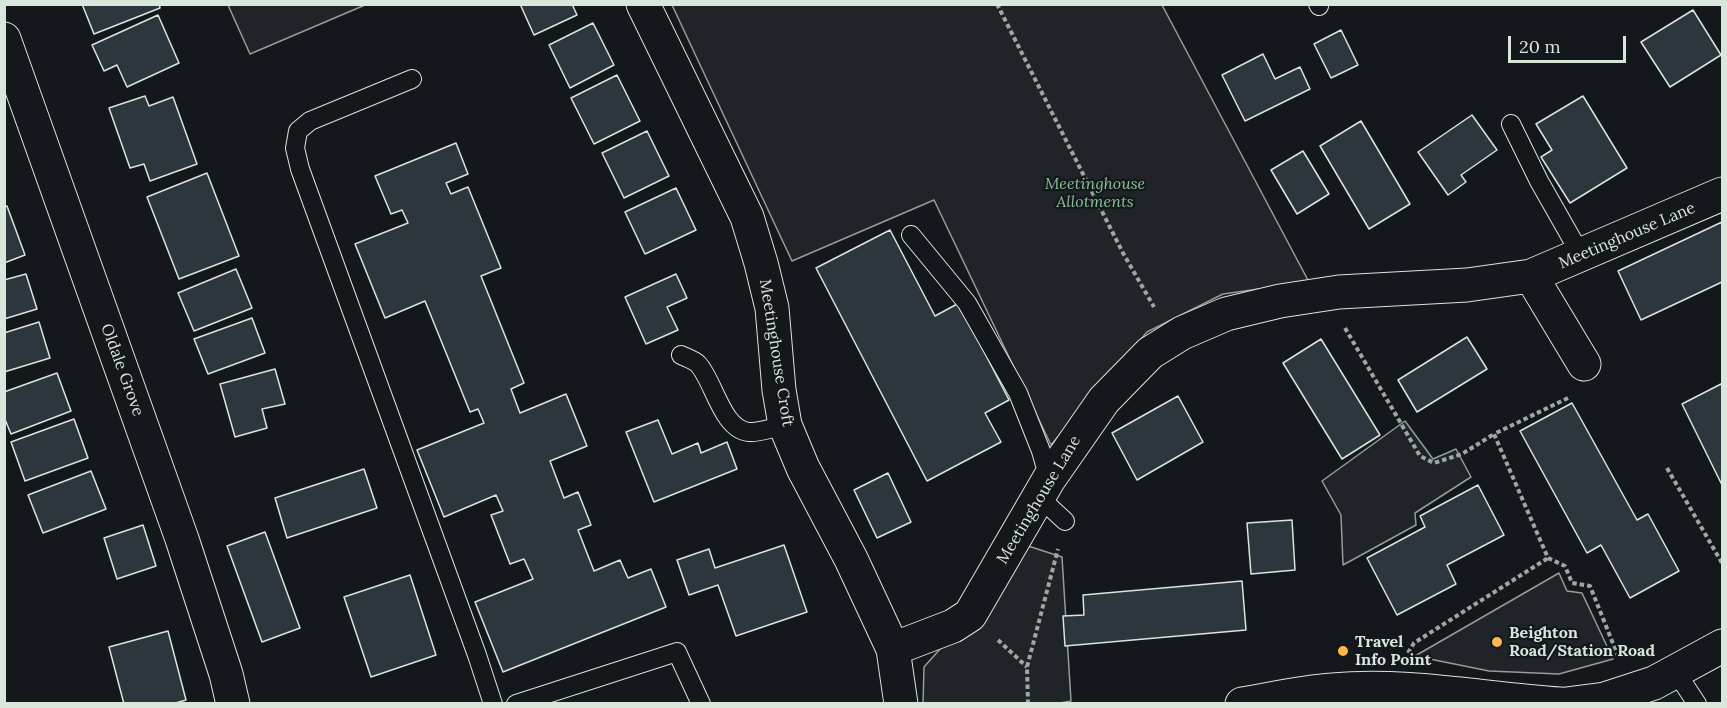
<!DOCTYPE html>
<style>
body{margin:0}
#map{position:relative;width:1727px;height:708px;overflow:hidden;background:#14181c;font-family:Lora,serif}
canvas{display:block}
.frame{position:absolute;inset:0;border:6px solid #d8e6dc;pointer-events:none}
.scale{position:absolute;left:1508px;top:36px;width:118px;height:27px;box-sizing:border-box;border:3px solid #d8e6dc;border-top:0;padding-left:8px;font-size:18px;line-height:21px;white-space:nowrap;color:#d8e6dc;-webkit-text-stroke:4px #14181c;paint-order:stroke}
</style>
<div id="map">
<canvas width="1727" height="708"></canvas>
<div class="frame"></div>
<div class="scale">20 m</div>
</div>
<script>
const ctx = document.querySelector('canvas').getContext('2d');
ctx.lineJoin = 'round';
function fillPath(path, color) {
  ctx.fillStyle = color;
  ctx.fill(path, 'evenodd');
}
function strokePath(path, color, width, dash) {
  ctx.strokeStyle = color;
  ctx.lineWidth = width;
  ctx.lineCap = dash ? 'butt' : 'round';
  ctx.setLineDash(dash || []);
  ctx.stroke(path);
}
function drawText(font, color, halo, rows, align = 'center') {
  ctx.font = font + ' Lora,serif';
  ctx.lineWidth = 4.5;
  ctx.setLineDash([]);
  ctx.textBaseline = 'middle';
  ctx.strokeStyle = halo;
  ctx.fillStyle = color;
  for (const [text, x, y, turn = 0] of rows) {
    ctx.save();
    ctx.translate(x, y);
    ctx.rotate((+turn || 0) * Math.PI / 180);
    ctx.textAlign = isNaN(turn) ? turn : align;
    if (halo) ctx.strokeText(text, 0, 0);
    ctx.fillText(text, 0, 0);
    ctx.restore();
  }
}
const green = new Path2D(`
 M 228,5 L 365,5 L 250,54 Z
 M 672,5 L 1162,5 L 1309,282 L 1223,294 L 1147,332 L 1051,445 L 934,200 L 792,261 Z
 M 1405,421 L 1433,459 L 1456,449 L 1471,477 L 1415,513 L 1416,525 L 1343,565 L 1341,515 L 1322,481 Z
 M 1025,545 L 1062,557 L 1071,701 L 1054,704 L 923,704 L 924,667 L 940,649 L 984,616 Z
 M 1559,573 L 1567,591 L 1582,593 L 1613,659 L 1559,674 L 1489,671 L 1415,656 Z`);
fillPath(green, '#202428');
strokePath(green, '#939e99', 1.5);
const building = new Path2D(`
 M 82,4 L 159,4 L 160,8 L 94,34 Z
 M 520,4 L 572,4 L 577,15 L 534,35 Z
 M 1693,10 L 1721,55 L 1670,87 L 1641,42 Z
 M 158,15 L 179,63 L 127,87 L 117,65 L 104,71 L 92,45 Z
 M 593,23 L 614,65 L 570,88 L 549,45 Z
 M 1341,30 L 1358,65 L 1331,78 L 1314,44 Z
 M 1263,54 L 1275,79 L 1300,67 L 1310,89 L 1245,121 L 1222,75 Z
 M 617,75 L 640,121 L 594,144 L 571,98 Z
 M 145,96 L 149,106 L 173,97 L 197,164 L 150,181 L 144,164 L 130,168 L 109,108 Z
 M 1583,96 L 1627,168 L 1570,203 L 1541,157 L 1552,150 L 1536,124 Z
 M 1472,115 L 1497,150 L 1461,175 L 1466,182 L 1448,195 L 1418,152 Z
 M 1361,121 L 1410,204 L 1369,229 L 1320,146 Z
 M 647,131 L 669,176 L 624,198 L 602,153 Z
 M 456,143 L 468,174 L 446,183 L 451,194 L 468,187 L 501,268 L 481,276 L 524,383 L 511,389 L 520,413 L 566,394 L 587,446 L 550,461 L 564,498 L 578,492 L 591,525 L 578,530 L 594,571 L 620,560 L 628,578 L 651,569 L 666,607 L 503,672 L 475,602 L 533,579 L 524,559 L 510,564 L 491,515 L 503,511 L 496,495 L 444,517 L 417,450 L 484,423 L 478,409 L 470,412 L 425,301 L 385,318 L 355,244 L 408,223 L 402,210 L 391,214 L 375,176 Z
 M 1303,151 L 1329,194 L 1297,214 L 1271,170 Z
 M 207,173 L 239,256 L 179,279 L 147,197 Z
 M 676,188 L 696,230 L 645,254 L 625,212 Z
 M 7,206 L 25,255 L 4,263 L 4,207 Z
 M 1722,222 L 1722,282 L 1641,320 L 1618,271 Z
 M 890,230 L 935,316 L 959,303 L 1009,400 L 985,413 L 1001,442 L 927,481 L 816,268 Z
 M 236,269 L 252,308 L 194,331 L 178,293 Z
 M 26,274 L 37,309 L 4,319 L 4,280 Z
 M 676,274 L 687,298 L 667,307 L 678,330 L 646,344 L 625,297 Z
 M 252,318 L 265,353 L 208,374 L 194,339 Z
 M 39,322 L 50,358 L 4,372 L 4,333 Z
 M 1467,337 L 1487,369 L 1417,412 L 1398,380 Z
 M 1321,339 L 1380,435 L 1342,459 L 1283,363 Z
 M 275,369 L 285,404 L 262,409 L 267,428 L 235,437 L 220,384 Z
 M 57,373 L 71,411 L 11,434 L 4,417 L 4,392 Z
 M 1721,384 L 1722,386 L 1722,485 L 1682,404 Z
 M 1178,396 L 1203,442 L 1137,480 L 1112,433 Z
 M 1572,403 L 1637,520 L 1648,514 L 1679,571 L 1630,598 L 1601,545 L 1587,553 L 1520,431 Z
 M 74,419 L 88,458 L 25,481 L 11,442 Z
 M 658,420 L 672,454 L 698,443 L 701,453 L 727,442 L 737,469 L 654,502 L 626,432 Z
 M 364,469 L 377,508 L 287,538 L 275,498 Z
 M 91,471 L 106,509 L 43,533 L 28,495 Z
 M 888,473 L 911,522 L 877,538 L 854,490 Z
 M 1478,485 L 1504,535 L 1447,565 L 1456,584 L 1397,615 L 1367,558 L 1425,527 L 1420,516 Z
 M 1292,520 L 1295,570 L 1251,574 L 1247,523 Z
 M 143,525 L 156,566 L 117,579 L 104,538 Z
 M 265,532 L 300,628 L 262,642 L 227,546 Z
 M 784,545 L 807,612 L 736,636 L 718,585 L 689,595 L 677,560 L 709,549 L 715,568 Z
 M 410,575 L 436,655 L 371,677 L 344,597 Z
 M 1242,581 L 1246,630 L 1065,646 L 1063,616 L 1084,615 L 1083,595 Z
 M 168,631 L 186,700 L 172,704 L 124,704 L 109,647 Z`);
fillPath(building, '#2c363c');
strokePath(building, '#d8e6dc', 1.5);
const service = new Path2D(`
 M 1318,4 L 1319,6
 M 412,79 L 310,121 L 298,131 L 295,148 L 300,169 L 477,655 L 493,704
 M 1511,124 L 1539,181 L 1581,255
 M 911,235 L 967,303 L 1018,393 L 1041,451 L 1049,479
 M 681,355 C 687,358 694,360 698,364 C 714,381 722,430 749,432 C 760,433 774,427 785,425
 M 1038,496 L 1065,521
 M 1676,672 L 1697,704
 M 516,704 L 677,652 L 701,704`);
const minor = new Path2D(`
 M 643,4 L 747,217 L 761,263 L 772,308 L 779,390 L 785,425 L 803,468 L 851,559 L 893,649 L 901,704
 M 4,39 L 182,539 L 226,674 L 233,704
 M 1531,276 L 1584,364
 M 893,649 L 953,626 L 970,615 L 1049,479 L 1104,400 L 1150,353 L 1182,333 L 1226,314 L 1280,301 L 1339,292 L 1467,285 L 1531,276 L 1722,194`);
const secondary = new Path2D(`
 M 1242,704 C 1272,699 1302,692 1332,690 C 1408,683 1484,699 1560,704
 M 1566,704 L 1605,699 L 1654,683 L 1722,646`);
strokePath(service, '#d8e6dc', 20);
strokePath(minor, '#d8e6dc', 35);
strokePath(secondary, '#d8e6dc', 35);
strokePath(new Path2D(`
 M 997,4 L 1123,253 L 1154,307
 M 1345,328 L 1420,456 L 1434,463 L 1462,454 L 1494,434
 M 1568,398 L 1494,434 L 1548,558 L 1565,566 L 1572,583 L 1590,586 L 1618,656
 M 1667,468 L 1722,563
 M 998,640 L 1027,667
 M 1408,653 L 1414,643 L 1548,558
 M 1028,704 L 1027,667 L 1058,549`), '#9da8a2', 4, [4.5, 3]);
strokePath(service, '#14181c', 18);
strokePath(minor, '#14181c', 33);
strokePath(secondary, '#14181c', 33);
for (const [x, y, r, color] of [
 [1497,642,6,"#ffb74d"],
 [1343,651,6,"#ffb74d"]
]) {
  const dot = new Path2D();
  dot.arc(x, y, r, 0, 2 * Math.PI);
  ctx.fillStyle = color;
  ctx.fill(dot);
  strokePath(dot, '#14181c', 2);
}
drawText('italic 16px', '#8ac095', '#14181c', [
 ["Meetinghouse",1095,184],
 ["Allotments",1095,202]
]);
drawText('16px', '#d8e6dc', '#14181c', [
 ["Meetinghouse Lane",1627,236,-23],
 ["Meetinghouse Croft",776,353,81],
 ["Oldale Grove",122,370,70],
 ["Meetinghouse Lane",1039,500,-59]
]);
drawText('bold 16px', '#d8e6dc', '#14181c', [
 ["Beighton",1509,633],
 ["Road/Station Road",1509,651],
 ["Travel",1355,642],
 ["Info Point",1355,660]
], 'left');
</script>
